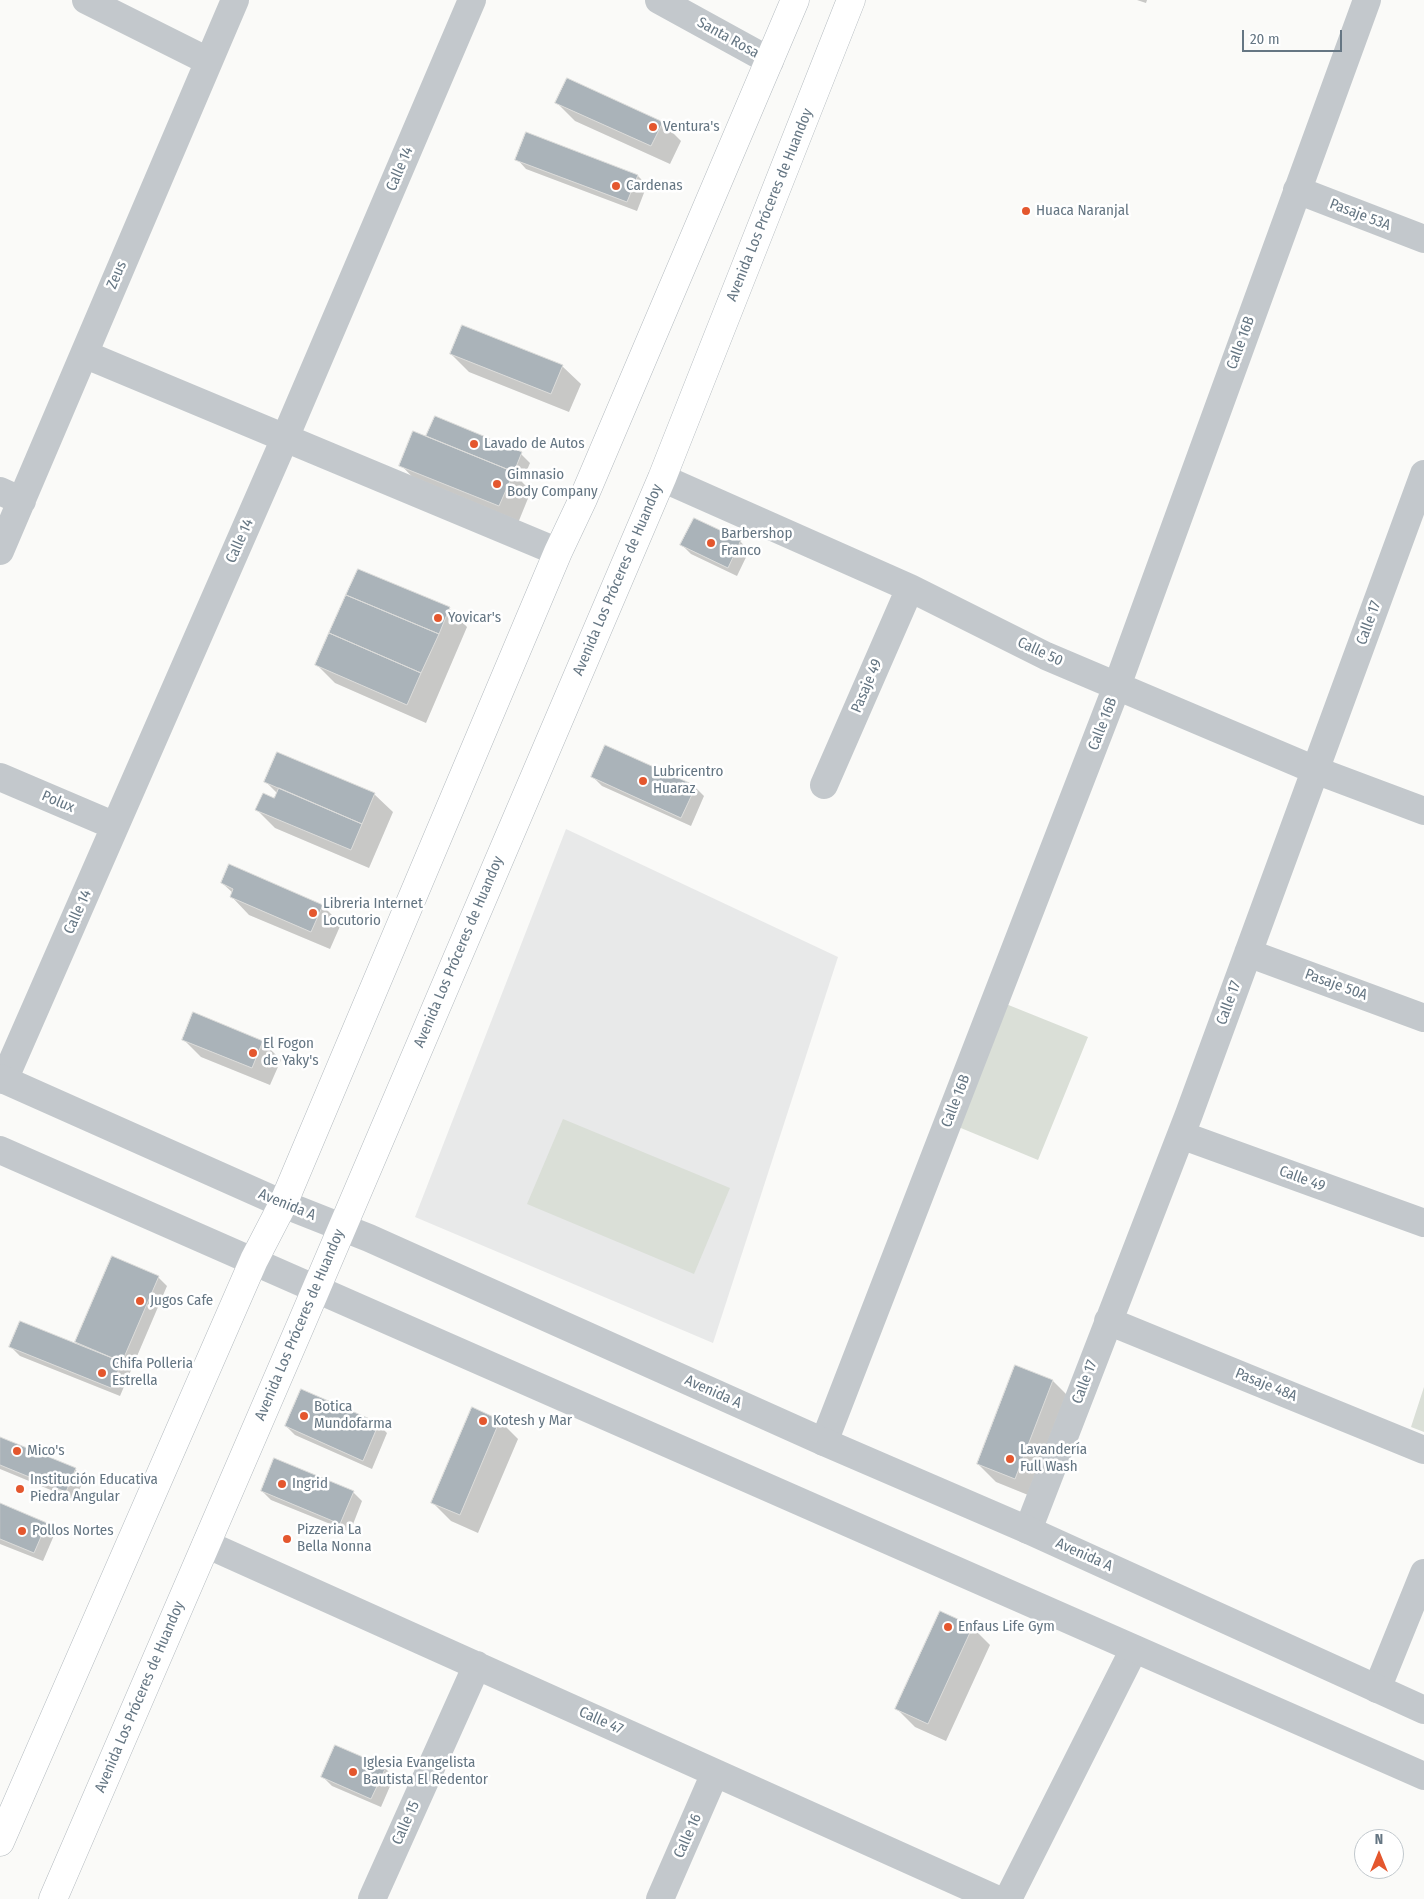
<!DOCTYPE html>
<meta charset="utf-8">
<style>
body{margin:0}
#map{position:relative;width:1424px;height:1899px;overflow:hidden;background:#fafaf8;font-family:"Fira Sans Condensed",sans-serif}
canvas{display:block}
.north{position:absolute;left:1354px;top:1829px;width:50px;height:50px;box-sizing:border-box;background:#fff;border:1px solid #c1c8cd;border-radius:50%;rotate:0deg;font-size:14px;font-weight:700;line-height:20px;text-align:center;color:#657683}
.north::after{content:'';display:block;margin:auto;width:18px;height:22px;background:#e4572e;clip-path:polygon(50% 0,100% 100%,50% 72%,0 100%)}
.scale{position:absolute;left:1242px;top:30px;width:100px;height:22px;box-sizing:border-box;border:2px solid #657683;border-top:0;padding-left:6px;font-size:15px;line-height:18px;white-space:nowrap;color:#657683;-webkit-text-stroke:4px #fff;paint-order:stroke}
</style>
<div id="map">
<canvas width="1424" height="1899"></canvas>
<div class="north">N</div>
<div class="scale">20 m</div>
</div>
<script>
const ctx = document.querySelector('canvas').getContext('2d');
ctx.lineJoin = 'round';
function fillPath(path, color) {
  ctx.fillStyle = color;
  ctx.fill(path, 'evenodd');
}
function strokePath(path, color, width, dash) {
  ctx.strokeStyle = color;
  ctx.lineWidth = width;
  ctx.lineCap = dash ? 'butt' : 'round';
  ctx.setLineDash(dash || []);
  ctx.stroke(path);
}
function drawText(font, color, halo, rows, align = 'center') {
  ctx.font = font + ' "Fira Sans Condensed",sans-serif';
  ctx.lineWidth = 5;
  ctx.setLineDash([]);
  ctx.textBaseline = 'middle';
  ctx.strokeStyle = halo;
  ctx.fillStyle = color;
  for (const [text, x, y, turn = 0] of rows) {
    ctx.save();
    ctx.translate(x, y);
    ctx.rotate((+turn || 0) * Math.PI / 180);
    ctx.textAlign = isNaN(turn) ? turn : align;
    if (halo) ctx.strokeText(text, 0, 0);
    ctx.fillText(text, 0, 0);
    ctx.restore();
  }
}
fillPath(new Path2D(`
 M 566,829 L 838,957 L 713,1343 L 415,1217 Z`), '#e8e9e9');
fillPath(new Path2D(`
 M 1006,1004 L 1088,1037 L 1038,1160 L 956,1126 Z
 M 563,1119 L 730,1188 L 694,1274 L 527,1204 Z
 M 1424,1387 L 1424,1432 L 1411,1427 Z`), '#dadfd7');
fillPath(new Path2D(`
 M 1137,0 L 1147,0 L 1146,3 Z
 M 557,103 L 663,123 L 681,141 L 670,164 L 575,121 Z
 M 517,159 L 638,176 L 647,185 L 637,211 L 526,169 Z
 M 451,354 L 562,366 L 581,384 L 569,412 L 469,372 Z
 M 428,436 L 521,454 L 530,463 L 522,482 L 531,491 L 518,523 L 419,484 L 401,465 L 433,441 Z
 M 740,541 L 749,551 L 737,576 L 691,554 L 682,545 Z
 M 449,608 L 467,627 L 426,723 L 335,683 L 317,665 Z
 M 278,753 L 374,794 L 393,812 L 369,868 L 275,828 L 257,810 L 275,799 L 278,794 L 266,782 Z
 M 592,776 L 695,787 L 704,796 L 691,826 L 602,786 Z
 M 230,866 L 323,906 L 341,924 L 330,949 L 249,915 L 231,896 L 233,893 L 222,883 Z
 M 193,1014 L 263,1042 L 281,1060 L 270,1085 L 201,1057 L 183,1039 Z
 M 113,1258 L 158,1277 L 167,1286 L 120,1396 L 20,1356 L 11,1347 L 76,1344 Z
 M 1016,1367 L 1053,1381 L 1071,1399 L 1033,1497 L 996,1482 L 978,1464 Z
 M 472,1409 L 500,1421 L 518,1439 L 478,1533 L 451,1521 L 433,1503 Z
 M 378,1424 L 387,1433 L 372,1469 L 295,1435 L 286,1426 Z
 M 0,1439 L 75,1469 L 84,1479 L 75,1500 L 0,1469 Z
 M 262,1491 L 353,1492 L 362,1501 L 350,1532 L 271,1500 Z
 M 0,1505 L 46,1524 L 55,1533 L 43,1561 L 0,1544 Z
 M 972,1627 L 990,1645 L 946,1741 L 915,1727 L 897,1709 Z
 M 385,1768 L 394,1777 L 381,1807 L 332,1786 L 323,1777 Z`), '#0003');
const building = new Path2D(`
 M 567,78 L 663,122 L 651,146 L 555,103 Z
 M 526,132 L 638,175 L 627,202 L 515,160 Z
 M 462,325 L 563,365 L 551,394 L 450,354 Z
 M 435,416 L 522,452 L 514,472 L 426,436 Z
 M 413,431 L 514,472 L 499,506 L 399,466 Z
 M 694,518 L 741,540 L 728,568 L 680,545 Z
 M 358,569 L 450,607 L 439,634 L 346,595 Z
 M 346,595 L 439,634 L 421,673 L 329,633 Z
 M 329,633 L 421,673 L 407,705 L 315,665 Z
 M 605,745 L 696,786 L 681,818 L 591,777 Z
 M 277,752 L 375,793 L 362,824 L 264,782 Z
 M 279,788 L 362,824 L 351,850 L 255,810 L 263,793 L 274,798 Z
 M 229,864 L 323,905 L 311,932 L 230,897 L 233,889 L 221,883 Z
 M 193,1012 L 263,1041 L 252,1068 L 182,1040 Z
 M 112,1256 L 159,1276 L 122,1362 L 75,1342 Z
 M 20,1321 L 122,1362 L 111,1388 L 9,1347 Z
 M 1015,1365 L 1053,1380 L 1015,1479 L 977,1464 Z
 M 301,1389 L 379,1423 L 363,1461 L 285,1426 Z
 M 472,1407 L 500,1420 L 460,1515 L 431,1503 Z
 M 0,1437 L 76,1468 L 66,1492 L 0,1465 Z
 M 274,1458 L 354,1491 L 340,1524 L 261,1491 Z
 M 0,1503 L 47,1523 L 34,1553 L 0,1539 Z
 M 940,1611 L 973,1626 L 928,1724 L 895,1709 Z
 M 335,1745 L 386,1767 L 371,1799 L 321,1777 Z`);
fillPath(building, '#aab3b9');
strokePath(building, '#dcdcda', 1);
const secondary = new Path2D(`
 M 0,1842 L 254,1260 L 283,1204 L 558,552 L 583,499 L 795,0
 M 53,1899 L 302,1322 L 662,478 L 851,0`);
strokePath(secondary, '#b3babf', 29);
strokePath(new Path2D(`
 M 86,0 L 208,61
 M 659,0 L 770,61
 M 1297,190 L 1424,239
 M 84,354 L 558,552
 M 662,478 L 910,588 L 1046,656 L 1315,770 L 1424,811
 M 0,491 L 22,501
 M 0,551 L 235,0
 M 0,777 L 115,826
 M 824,785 L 910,588
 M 1248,953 L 1424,1018
 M 4,1080 L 285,438 L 472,0
 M 1181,1135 L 1424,1223
 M 1108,1321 L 1424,1450
 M 824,1442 L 1117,686 L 1367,0
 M 1028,1530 L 1189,1114 L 1424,474
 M 206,1544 L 996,1899
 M 1377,1689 L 1424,1573
 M 372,1899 L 477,1665
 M 660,1899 L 715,1773
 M 1008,1899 L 1134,1649`), '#c3c8cc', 28);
strokePath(new Path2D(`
 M 0,1078 L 283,1204 L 369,1238 L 824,1442 L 1028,1530 L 1424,1710
 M 0,1150 L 1424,1776`), '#c3c8cc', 28);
strokePath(secondary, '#fff', 28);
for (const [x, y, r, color] of [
 [653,127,5,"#e4572e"],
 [616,186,5,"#e4572e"],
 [1026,211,5,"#e4572e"],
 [474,444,5,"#e4572e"],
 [497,484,5,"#e4572e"],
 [711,543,5,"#e4572e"],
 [438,618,5,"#e4572e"],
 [643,781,5,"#e4572e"],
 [313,913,5,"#e4572e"],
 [253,1053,5,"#e4572e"],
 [140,1301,5,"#e4572e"],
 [102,1373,5,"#e4572e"],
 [304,1416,5,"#e4572e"],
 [483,1421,5,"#e4572e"],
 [17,1451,5,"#e4572e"],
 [1010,1459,5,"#e4572e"],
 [282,1484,5,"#e4572e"],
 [20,1489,5,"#e4572e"],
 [22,1531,5,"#e4572e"],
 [287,1539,5,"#e4572e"],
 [948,1627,5,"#e4572e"],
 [353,1772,5,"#e4572e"]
]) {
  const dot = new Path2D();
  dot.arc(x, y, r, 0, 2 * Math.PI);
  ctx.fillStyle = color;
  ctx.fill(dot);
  strokePath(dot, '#fff', 2);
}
drawText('15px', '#657683', '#fff', [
 ["Santa Rosa",728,38,29],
 ["Calle 14",400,169,-67],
 ["Avenida Los Próceres de Huandoy",770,205,-68],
 ["Pasaje 53A",1360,215,21],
 ["Zeus",117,275,-67],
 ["Calle 16B",1241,343,-70],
 ["Calle 14",240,541,-66],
 ["Avenida Los Próceres de Huandoy",618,580,-67],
 ["Calle 17",1369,623,-70],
 ["Calle 50",1040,652,25],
 ["Pasaje 49",867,686,-67],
 ["Calle 16B",1103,724,-69],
 ["Polux",58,802,23],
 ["Calle 14",78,912,-66],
 ["Avenida Los Próceres de Huandoy",459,952,-67],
 ["Pasaje 50A",1336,985,20],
 ["Calle 17",1229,1003,-70],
 ["Calle 16B",956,1101,-69],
 ["Calle 49",1302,1179,20],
 ["Avenida A",287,1205,22],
 ["Avenida Los Próceres de Huandoy",300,1325,-67],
 ["Calle 17",1085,1382,-69],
 ["Pasaje 48A",1266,1385,22],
 ["Avenida A",713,1392,24],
 ["Avenida A",1084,1555,24],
 ["Avenida Los Próceres de Huandoy",140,1697,-67],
 ["Calle 47",601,1721,24],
 ["Calle 15",406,1823,-66],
 ["Calle 16",688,1836,-66]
]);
drawText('15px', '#657683', '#fff', [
 ["Ventura's",663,127],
 ["Cardenas",626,186],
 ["Huaca Naranjal",1036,211],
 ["Lavado de Autos",484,444],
 ["Gimnasio",507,475],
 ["Body Company",507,492],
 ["Barbershop",721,534],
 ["Franco",721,551],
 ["Yovicar's",448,618],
 ["Lubricentro",653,772],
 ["Huaraz",653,789],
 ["Libreria Internet",323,904],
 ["Locutorio",323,921],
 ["El Fogon",263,1044],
 ["de Yaky's",263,1061],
 ["Jugos Cafe",150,1301],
 ["Chifa Polleria",112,1364],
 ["Estrella",112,1381],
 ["Botica",314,1407],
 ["Mundofarma",314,1424],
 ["Kotesh y Mar",493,1421],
 ["Lavandería",1020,1450],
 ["Full Wash",1020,1467],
 ["Mico's",27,1451],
 ["Institución Educativa",30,1480],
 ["Piedra Angular",30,1497],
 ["Ingrid",292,1484],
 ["Pizzeria La",297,1530],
 ["Bella Nonna",297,1547],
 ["Pollos Nortes",32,1531],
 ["Enfaus Life Gym",958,1627],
 ["Iglesia Evangelista",363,1763],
 ["Bautista El Redentor",363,1780]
], 'left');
</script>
